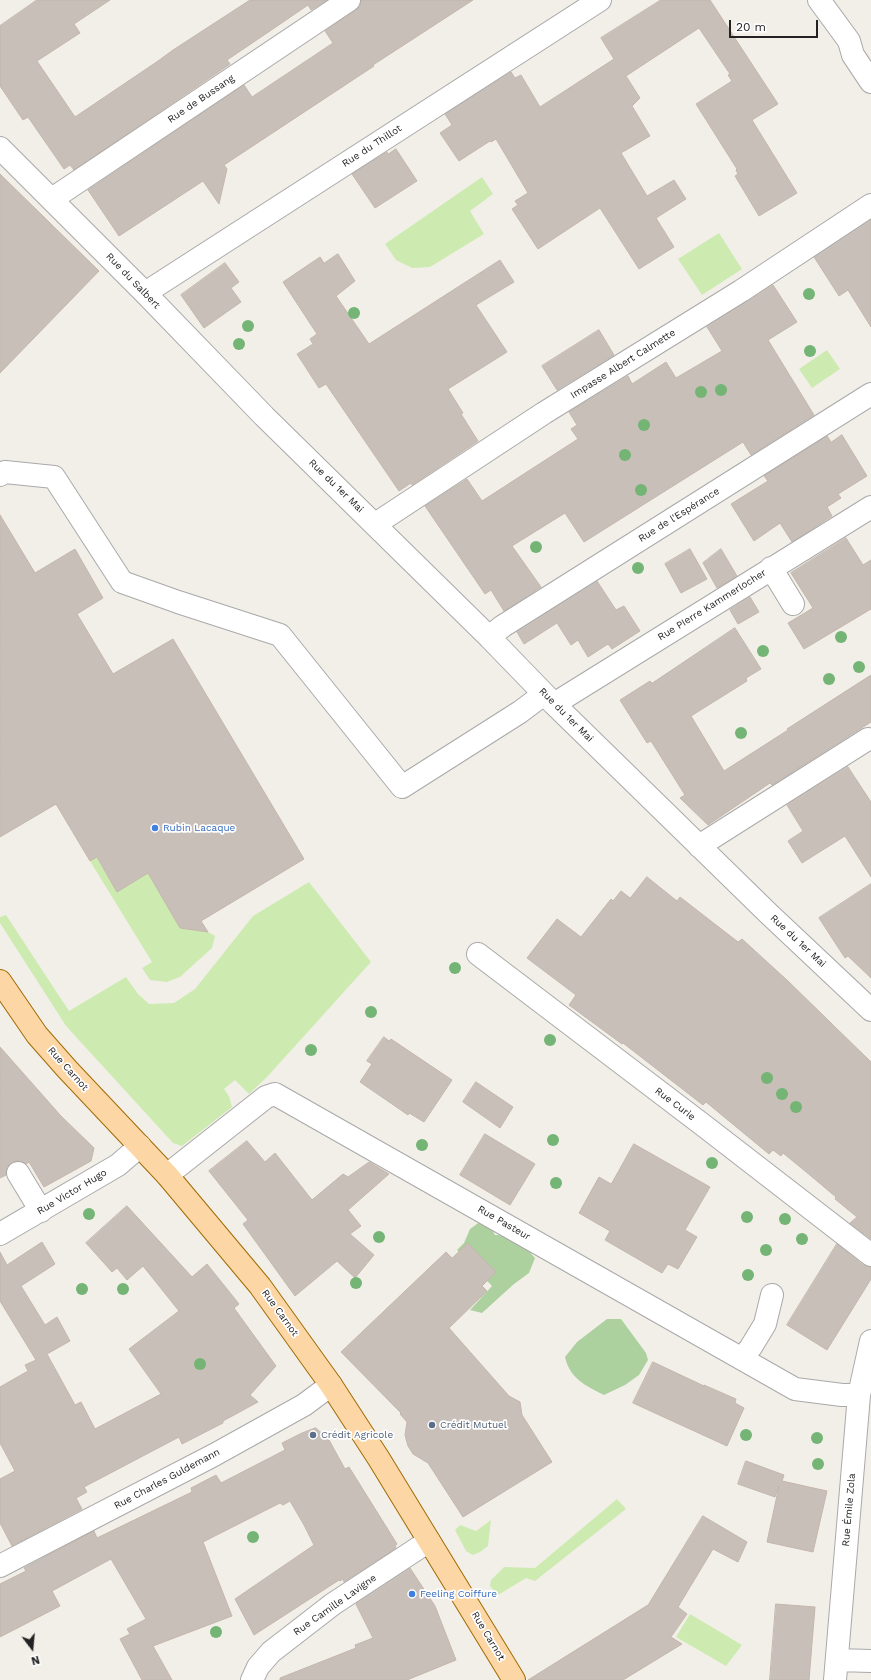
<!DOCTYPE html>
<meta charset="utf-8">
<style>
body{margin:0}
#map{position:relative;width:871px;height:1680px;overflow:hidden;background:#f2efe9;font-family:"Work Sans",sans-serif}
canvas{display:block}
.north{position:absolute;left:12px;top:1628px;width:40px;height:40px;-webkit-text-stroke:3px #fff;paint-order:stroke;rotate:164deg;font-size:11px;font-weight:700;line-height:16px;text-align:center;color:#222}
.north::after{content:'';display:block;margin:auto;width:14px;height:18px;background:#222;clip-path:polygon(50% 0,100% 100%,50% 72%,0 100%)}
.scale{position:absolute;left:729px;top:20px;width:89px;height:18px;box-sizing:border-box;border:2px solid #222;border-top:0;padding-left:5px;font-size:12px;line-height:14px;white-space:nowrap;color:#222;-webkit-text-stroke:3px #fff;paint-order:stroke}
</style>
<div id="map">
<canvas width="871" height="1680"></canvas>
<div class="north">N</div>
<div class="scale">20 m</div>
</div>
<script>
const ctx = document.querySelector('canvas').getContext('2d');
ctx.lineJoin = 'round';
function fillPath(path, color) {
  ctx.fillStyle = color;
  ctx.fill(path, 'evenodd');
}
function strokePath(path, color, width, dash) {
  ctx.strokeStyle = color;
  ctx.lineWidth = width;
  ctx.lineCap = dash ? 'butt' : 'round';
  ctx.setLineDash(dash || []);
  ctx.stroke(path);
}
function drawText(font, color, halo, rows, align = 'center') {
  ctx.font = font + ' "Work Sans",sans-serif';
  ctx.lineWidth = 3.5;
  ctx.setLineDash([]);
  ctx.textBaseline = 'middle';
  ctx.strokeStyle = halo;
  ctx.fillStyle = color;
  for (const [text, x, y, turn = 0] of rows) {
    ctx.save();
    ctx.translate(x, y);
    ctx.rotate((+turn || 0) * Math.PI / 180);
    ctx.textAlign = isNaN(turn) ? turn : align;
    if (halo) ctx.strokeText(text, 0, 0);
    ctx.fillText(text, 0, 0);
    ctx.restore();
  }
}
fillPath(new Path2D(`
 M 482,177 L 493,194 L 470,211 L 484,234 L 430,267 L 412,268 L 396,260 L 385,244 Z
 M 719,233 L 742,269 L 702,295 L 678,259 Z
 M 827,350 L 840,369 L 812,388 L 799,369 Z
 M 97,857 L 117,891 L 148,873 L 180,928 L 208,932 L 215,936 L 212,948 L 180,977 L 167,982 L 150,980 L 142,968 L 152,962 L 90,861 Z
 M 309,882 L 371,962 L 267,1077 L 249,1094 L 235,1080 L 224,1089 L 229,1096 L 232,1107 L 182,1146 L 173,1143 L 66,1026 L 0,923 L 0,917 L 6,915 L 69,1011 L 126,977 L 138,994 L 149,1004 L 174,1003 L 195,989 L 253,916 Z
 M 617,1499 L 626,1509 L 535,1581 L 526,1578 L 498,1595 L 490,1586 L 491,1580 L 504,1567 L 535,1568 Z
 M 491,1520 L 488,1546 L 480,1552 L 473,1555 L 466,1551 L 455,1530 L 460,1525 L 476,1531 Z
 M 690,1614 L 742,1645 L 726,1666 L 676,1637 Z`), '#cdebb0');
fillPath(new Path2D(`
 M 481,1221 L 489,1224 L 495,1235 C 514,1235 523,1244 535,1258 L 529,1273 L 514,1284 L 482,1313 L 470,1310 L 492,1286 L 457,1250 L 464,1243 L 470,1229 Z
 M 607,1319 L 621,1319 L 646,1353 L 648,1360 L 639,1375 L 625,1385 L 604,1395 C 585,1385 570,1379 565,1357 L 577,1342 Z`), '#add19e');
const building = new Path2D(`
 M 37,0 L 110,0 L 74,24 L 80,33 L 37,61 L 75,117 L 158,61 L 173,50 L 250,0 L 327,0 L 311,10 L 308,5 L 267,33 L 227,60 L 230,64 L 74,170 L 70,165 L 64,169 L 28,117 L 23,120 L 0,86 L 0,26 Z
 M 361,0 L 473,0 L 373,65 L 374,66 L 224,165 L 227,169 L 219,204 L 203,181 L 119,236 L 88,190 L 244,85 L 252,97 L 333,43 L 325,31 L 356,10 L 360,6 Z
 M 661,0 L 710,0 L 778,104 L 752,120 L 797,193 L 759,216 L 735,176 L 738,174 L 736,170 L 737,169 L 696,104 L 732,81 L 728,75 L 730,74 L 699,28 L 626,76 L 640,98 L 632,106 L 650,136 L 621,153 L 647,196 L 674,180 L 686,199 L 656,218 L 674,247 L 639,269 L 600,208 L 538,249 L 512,209 L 518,205 L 515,201 L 528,193 L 496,139 L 491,142 L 490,141 L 459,161 L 440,133 L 452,125 L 445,114 L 511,72 L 515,78 L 521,75 L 540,107 L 614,59 L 601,38 Z
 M 396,149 L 417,181 L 375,208 L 352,174 L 387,152 L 388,154 Z
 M 0,174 L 99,271 L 0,373 Z
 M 871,220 L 871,327 L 848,290 L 839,296 L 814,257 Z
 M 338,254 L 355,281 L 336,296 L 369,344 L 500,260 L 514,282 L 476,305 L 507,352 L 448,389 L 463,413 L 461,414 L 478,441 L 412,485 L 411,483 L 399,491 L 326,384 L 319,388 L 297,354 L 313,344 L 310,339 L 317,334 L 283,282 L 320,257 L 324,263 Z
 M 225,263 L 239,282 L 231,288 L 241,302 L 204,328 L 181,295 Z
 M 773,285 L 797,322 L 768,340 L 814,415 L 751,455 L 743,442 L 584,542 L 565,513 L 512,546 L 541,587 L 504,611 L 491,590 L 485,594 L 425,506 L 467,479 L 482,501 L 578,439 L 571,429 L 577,425 L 569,412 L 628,376 L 632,384 L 666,362 L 676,378 L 722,351 L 707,327 Z
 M 599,330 L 614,355 L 557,390 L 542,366 Z
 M 842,435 L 867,476 L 838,494 L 841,498 L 827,507 L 832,516 L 792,542 L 780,523 L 754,541 L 731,504 L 768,481 L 764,476 L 827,436 L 831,442 Z
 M 0,515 L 35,573 L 75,549 L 103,598 L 77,614 L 113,674 L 173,639 L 304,859 L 201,921 L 208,932 L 180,928 L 148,873 L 117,892 L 97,857 L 90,861 L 56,804 L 0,837 Z
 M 846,538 L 863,565 L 871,560 L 871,609 L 804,649 L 788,623 L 813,608 L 791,573 Z
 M 690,549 L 707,579 L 681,593 L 665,564 Z
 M 721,549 L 737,576 L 717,588 L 703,563 Z
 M 597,581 L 616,610 L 624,606 L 640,631 L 612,649 L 608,644 L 588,657 L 578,640 L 571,645 L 557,623 L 524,644 L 517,632 Z
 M 750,597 L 759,612 L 738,624 L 730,610 Z
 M 735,628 L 761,669 L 746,678 L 747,681 L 691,716 L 724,771 L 788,730 L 787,729 L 871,675 L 871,722 L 772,785 L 770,783 L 708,825 L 680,798 L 685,795 L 651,741 L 647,743 L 620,700 L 650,681 L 652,683 Z
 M 848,767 L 871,802 L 871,877 L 845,836 L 802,863 L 788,841 L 803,831 L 787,805 Z
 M 647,877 L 677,901 L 680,897 L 738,942 L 742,939 L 788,981 L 871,1062 L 871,1239 L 850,1223 L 857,1217 L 835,1199 L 836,1197 L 811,1176 L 783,1153 L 781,1156 L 773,1150 L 769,1154 L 706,1102 L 703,1105 L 623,1043 L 622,1044 L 569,1005 L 576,995 L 527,958 L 557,919 L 581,937 L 611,899 L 613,901 L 621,891 L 630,898 Z
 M 871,884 L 871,978 L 848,956 L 845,958 L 819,918 Z
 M 384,1037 L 389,1041 L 391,1039 L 452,1080 L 424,1122 L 409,1113 L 408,1115 L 360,1082 L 372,1064 L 367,1061 Z
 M 0,1047 L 61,1116 L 94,1148 L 91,1161 L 44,1187 L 29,1162 L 26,1164 L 18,1161 L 12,1162 L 7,1167 L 6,1175 L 0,1178 Z
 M 476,1082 L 513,1107 L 500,1128 L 463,1102 Z
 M 485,1134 L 535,1164 L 510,1205 L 460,1175 Z
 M 247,1141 L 265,1162 L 275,1153 L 312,1200 L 343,1174 L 348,1177 L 369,1162 L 389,1174 L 348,1210 L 361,1226 L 350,1234 L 374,1255 L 355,1278 L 337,1261 L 295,1296 L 243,1224 L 248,1220 L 209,1171 Z
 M 634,1144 L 710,1187 L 685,1230 L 697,1237 L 678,1269 L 668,1264 L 662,1273 L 605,1240 L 610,1231 L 579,1213 L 599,1177 L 611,1184 Z
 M 127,1206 L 192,1277 L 207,1264 L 239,1304 L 234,1308 L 276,1366 L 250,1395 L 258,1402 L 223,1421 L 223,1423 L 182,1444 L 179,1437 L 84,1487 L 87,1492 L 76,1498 L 82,1509 L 12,1546 L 0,1523 L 0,1479 L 15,1471 L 0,1443 L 0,1387 L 28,1371 L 25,1365 L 36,1360 L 0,1301 L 0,1252 L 7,1265 L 42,1242 L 55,1264 L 21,1286 L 45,1325 L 57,1317 L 70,1341 L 47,1354 L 75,1405 L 81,1402 L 95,1429 L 161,1394 L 129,1349 L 179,1311 L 143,1266 L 127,1280 L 117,1268 L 112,1272 L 86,1243 Z
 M 468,1243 L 496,1272 L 482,1286 L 487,1291 L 449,1328 L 509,1396 L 520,1402 L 522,1415 L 552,1462 L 463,1517 L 428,1463 L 413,1454 L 408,1446 L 405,1435 L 407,1422 L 400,1414 L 401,1413 L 341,1352 L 446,1252 L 452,1258 Z
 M 837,1244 L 863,1265 L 871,1267 L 871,1279 L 827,1350 L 787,1325 Z
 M 653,1362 L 704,1386 L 704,1385 L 736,1399 L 735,1403 L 744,1408 L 727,1446 L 633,1403 Z
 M 316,1428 L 329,1440 L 345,1469 L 349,1467 L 397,1544 L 395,1546 L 396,1548 L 344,1582 L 343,1579 L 340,1581 L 339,1580 L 254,1635 L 235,1599 L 314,1545 L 304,1525 L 290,1501 L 283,1505 L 280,1503 L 203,1542 L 232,1616 L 153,1646 L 172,1680 L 142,1680 L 120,1639 L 130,1634 L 127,1629 L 146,1619 L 111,1559 L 52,1591 L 60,1606 L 0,1637 L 0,1584 L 26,1571 L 24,1568 L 94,1531 L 97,1538 L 192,1492 L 191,1488 L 216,1475 L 221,1483 L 285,1450 L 282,1443 L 302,1433 Z
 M 746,1461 L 784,1475 L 782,1481 L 827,1491 L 813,1552 L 767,1542 L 779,1486 L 775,1497 L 738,1484 Z
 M 703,1516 L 747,1542 L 738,1562 L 713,1549 L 678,1607 L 687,1614 L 671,1637 L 682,1644 L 623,1680 L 528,1680 L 648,1605 Z
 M 410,1568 L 435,1606 L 456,1660 L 407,1680 L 280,1680 L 280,1678 L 356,1648 L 355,1645 L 373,1638 L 356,1604 Z
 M 776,1604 L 815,1607 L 809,1680 L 770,1680 Z`);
fillPath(building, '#c7bfb8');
strokePath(building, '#c4b6ab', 1);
const minor = new Path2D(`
 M 819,0 L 849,41 L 853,55 L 871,82
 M 0,148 L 145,293 L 264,416 L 489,637 L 554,704 L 769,914 L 871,1010
 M 52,199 L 349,0
 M 145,293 L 600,0
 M 0,475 L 5,472 L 54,477 L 122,582 L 178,602 L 280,635 L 402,787 L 520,712 L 544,694
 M 376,526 L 383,519 L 544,413 L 741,291 L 871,205
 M 771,568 L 793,604
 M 489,637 L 503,626 L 871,394
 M 554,704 L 871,507
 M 699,846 L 868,739
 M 478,954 L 703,1125 L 871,1255
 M 18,1173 L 41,1211
 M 167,1175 L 266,1097 L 275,1094 L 795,1389 L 842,1395 L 859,1395
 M 0,1234 L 118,1165 L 140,1146
 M 742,1359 L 751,1347 L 765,1324 L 772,1295
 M 0,1566 L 214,1455 L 304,1405 L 331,1385
 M 837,1660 L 871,1661
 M 252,1680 L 258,1667 L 271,1652 L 333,1604 L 429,1541
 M 835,1680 L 859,1395 L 871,1341`);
const major = new Path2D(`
 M 0,981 L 37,1035 L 67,1069 L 167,1175 L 260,1286 L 331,1385 L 379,1459 L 514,1680`);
strokePath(minor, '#a9a9a9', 24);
strokePath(major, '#a06b00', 24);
strokePath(minor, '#fff', 22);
strokePath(major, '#fcd6a4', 22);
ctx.fillStyle = '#74b475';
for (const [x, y] of [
 [809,294],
 [354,313],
 [248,326],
 [239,344],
 [810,351],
 [721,390],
 [701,392],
 [644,425],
 [625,455],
 [641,490],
 [536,547],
 [638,568],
 [841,637],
 [763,651],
 [859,667],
 [829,679],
 [741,733],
 [455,968],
 [371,1012],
 [550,1040],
 [311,1050],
 [767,1078],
 [782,1094],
 [796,1107],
 [553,1140],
 [422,1145],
 [712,1163],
 [556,1183],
 [89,1214],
 [747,1217],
 [785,1219],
 [379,1237],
 [802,1239],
 [766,1250],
 [748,1275],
 [356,1283],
 [82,1289],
 [123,1289],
 [200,1364],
 [746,1435],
 [817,1438],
 [818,1464],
 [253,1537],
 [216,1632]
]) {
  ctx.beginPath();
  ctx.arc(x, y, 6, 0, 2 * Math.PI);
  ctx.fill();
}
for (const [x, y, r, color] of [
 [155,828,4,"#3f7fe0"],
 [432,1425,4,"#5c6f8a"],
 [313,1435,4,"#5c6f8a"],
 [412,1594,4,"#3f7fe0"]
]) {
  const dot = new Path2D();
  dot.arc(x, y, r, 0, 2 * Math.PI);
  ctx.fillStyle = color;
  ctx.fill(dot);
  strokePath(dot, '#fff', 1.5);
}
drawText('10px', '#222', '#fff', [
 ["Rue de Bussang",201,99,-34],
 ["Rue du Thillot",372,146,-33],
 ["Rue du Salbert",133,281,46],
 ["Impasse Albert Calmette",623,364,-32],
 ["Rue du 1er Mai",336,486,44],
 ["Rue de l'Espérance",679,515,-32],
 ["Rue PIerre Kammerlocher",712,605,-32],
 ["Rue du 1er Mai",566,715,45],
 ["Rue du 1er Mai",798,941,43],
 ["Rue Carnot",68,1069,48],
 ["Rue Curie",675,1104,37],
 ["Rue Victor Hugo",72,1192,-31],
 ["Rue Pasteur",504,1223,30],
 ["Rue Carnot",280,1313,54],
 ["Rue Charles Guldemann",167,1479,-28],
 ["Rue Émile Zola",849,1510,-85],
 ["Rue Camille Lavigne",335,1605,-35],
 ["Rue Carnot",488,1636,59]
]);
drawText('10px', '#366cbe', '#fff', [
 ["Rubin Lacaque",163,828],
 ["Feeling Coiffure",420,1594]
], 'left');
drawText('10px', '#4e5e75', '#fff', [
 ["Crédit Mutuel",440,1425],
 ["Crédit Agricole",321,1435]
], 'left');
</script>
